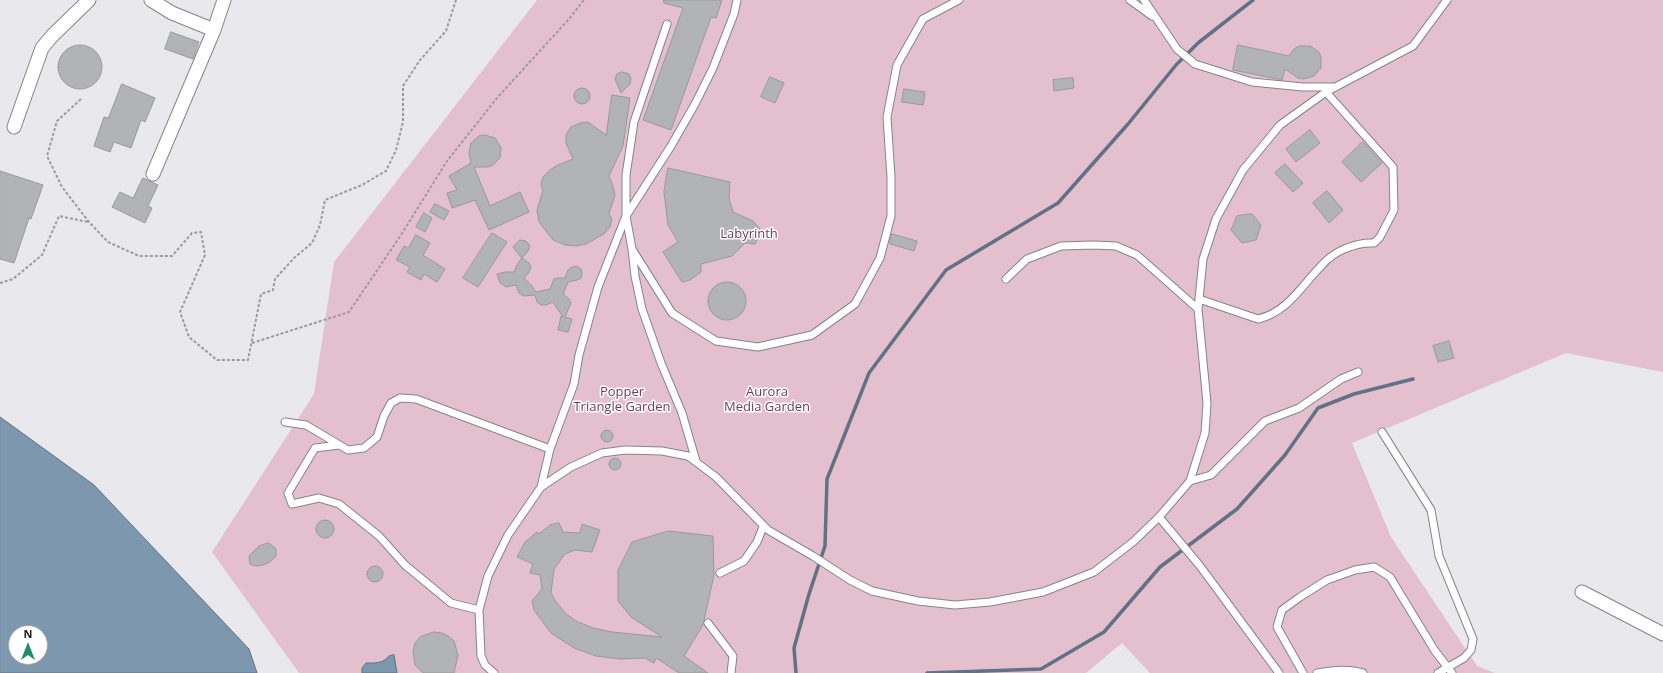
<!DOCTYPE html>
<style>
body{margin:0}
#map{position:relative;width:1663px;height:673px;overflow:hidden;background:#e9e8ec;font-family:"Open Sans",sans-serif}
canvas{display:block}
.north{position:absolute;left:8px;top:625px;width:40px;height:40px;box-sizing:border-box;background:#fff;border:1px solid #a4a4a5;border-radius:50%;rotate:0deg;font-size:11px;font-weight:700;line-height:16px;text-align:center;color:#1c1c1d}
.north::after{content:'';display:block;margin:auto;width:14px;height:18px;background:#1f8c6b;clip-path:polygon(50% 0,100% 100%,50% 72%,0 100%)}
</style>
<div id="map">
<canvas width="1663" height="673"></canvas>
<div class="north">N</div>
</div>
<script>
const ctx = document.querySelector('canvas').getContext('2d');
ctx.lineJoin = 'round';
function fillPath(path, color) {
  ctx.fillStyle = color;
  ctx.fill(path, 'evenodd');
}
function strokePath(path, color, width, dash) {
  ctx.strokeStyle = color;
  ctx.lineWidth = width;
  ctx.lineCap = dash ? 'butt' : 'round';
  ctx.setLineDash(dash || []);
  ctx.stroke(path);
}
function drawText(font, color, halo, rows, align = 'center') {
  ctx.font = font + ' "Open Sans",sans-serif';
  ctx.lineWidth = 3;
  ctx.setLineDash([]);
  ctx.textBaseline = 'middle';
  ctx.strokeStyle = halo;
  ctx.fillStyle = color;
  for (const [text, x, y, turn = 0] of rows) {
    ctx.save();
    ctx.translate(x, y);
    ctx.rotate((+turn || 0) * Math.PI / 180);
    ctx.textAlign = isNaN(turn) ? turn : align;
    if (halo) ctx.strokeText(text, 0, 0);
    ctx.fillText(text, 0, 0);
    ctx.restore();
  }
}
fillPath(new Path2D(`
 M 537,0 L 1663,0 L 1663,372 L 1566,353 L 1352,443 L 1391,537 L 1477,666 L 1495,673 L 1150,673 L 1122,643 L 1086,673 L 299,673 L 212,552 L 314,394 L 334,262 Z`), '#e4c0cf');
const water = new Path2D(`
 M 0,417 L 94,485 L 249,649 L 257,673 L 0,673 ZM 16,633 L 40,633 L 40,657 L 16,657 Z
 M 394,655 L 397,673 L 362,673 L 362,668 L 366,663 C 374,663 383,664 389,656 Z`);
fillPath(water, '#7d97af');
strokePath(water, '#607283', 1);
strokePath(new Path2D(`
 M 796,673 L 794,648 L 809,594 L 825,546 L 827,479 L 869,373 L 946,270 L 1058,203 L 1128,124 L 1176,65 L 1198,43 L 1253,0
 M 927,673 L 1041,669 L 1104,632 L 1160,567 L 1237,509 L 1285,455 L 1318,408 L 1354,394 L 1413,379`), '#607283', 3.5);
const building = new Path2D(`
 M 664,0 L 722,0 L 716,18 L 711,17 L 671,130 L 643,120 L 683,8 L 664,3 Z
 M 171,32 L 199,42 L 193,59 L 165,49 Z
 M58 67a22 22 0 1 1 44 0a22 22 0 1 1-44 0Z
 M 1238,45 L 1289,56 L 1294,49 L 1299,46 L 1310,46 L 1319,52 L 1321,57 L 1321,68 L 1314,76 L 1304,79 L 1298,78 L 1285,69 L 1282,80 L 1233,70 Z
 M 622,72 L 629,74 L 631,79 L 630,84 L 621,93 L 615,79 L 617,74 Z
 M 770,77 L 784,83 L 775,103 L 761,97 Z
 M 1073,78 L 1074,88 L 1054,91 L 1053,80 Z
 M 122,84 L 155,98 L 145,122 L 141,120 L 131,148 L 114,142 L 110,152 L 94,146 L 104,117 L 108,118 Z
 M574 96a8 8 0 1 1 16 0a8 8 0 1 1-16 0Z
 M 904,89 L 925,92 L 923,105 L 902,102 Z
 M 612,95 L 630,98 L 623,146 L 609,176 L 613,186 L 615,195 L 609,214 L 612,219 L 610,227 L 604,234 L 586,244 L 576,246 L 565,245 L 553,240 L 539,222 L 537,210 L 543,190 L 541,185 L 543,177 L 550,170 L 558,165 L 573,159 L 566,143 L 566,135 L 571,127 L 580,123 L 588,122 L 606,135 Z
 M 1310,130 L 1320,143 L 1296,162 L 1286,149 Z
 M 485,135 L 495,138 L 501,147 L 500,158 L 493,165 L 488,167 L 474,167 L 490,206 L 520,192 L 529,212 L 489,230 L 475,200 L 452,208 L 447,193 L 457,190 L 449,176 L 471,163 L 469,153 L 471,143 L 479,136 Z
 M 1363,142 L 1382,163 L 1361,182 L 1342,162 Z
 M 1285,164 L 1303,183 L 1293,192 L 1275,173 Z
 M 668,168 L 730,182 L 729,198 L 733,212 L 753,221 L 760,229 L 759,237 L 755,244 L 745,243 L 732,256 L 701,264 L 701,272 L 690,280 L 682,282 L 663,252 L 678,242 L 668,225 L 664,192 Z
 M 0,171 L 43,185 L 31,219 L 29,218 L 14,263 L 0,259 Z
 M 143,178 L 158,185 L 148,206 L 152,208 L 145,223 L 112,207 L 120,192 L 133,198 Z
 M 1327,191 L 1343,210 L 1329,223 L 1313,203 Z
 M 435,204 L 449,211 L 444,220 L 430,212 Z
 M 424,213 L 432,218 L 425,232 L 416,227 Z
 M 1252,214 L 1261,225 L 1256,240 L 1242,243 L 1231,230 L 1237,216 Z
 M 492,233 L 507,242 L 478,287 L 463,278 Z
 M 892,234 L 917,241 L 914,251 L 890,244 Z
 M 416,235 L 430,243 L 423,255 L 445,269 L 437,282 L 424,274 L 421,280 L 407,272 L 410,267 L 396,260 L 404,246 L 408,248 Z
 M 520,240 L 526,241 L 530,246 L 528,251 L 522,258 L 513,247 Z
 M 522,258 L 529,263 L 531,267 L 529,272 L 524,278 L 531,285 L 536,292 L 550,289 L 554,279 L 558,278 L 565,278 L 568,270 L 572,267 L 577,266 L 581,269 L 582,273 L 581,278 L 577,280 L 568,282 L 563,294 L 569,299 L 571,303 L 565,317 L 572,319 L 568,332 L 558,330 L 561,316 L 563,317 L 553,302 L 546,305 L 541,305 L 537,302 L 535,295 L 523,296 L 519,293 L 516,285 L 506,287 L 500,283 L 497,274 L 506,272 L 514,272 L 517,265 Z
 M708 301a19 19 0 1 1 38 0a19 19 0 1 1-38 0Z
 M 1449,341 L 1454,358 L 1438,362 L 1433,346 Z
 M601 436a6 6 0 1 1 12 0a6 6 0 1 1-12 0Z
 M609 464a6 6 0 1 1 12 0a6 6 0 1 1-12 0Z
 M316 529a9 9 0 1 1 18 0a9 9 0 1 1-18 0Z
 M 559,523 L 563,532 L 580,533 L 582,524 L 600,530 L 592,552 L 575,550 L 565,554 L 554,569 L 551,593 L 556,602 L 566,614 L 578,622 L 593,628 L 612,632 L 662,637 L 631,617 L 618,601 L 618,570 L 632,542 L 668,531 L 713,536 L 714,575 L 703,625 L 684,656 L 708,673 L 679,673 L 656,658 L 654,663 L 645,658 L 620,659 L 596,656 L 574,648 L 551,633 L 534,610 L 532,601 L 542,589 L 540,575 L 530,573 L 533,564 L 517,557 L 525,542 L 537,532 L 539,534 L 550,525 Z
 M 269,543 L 276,549 L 276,556 L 270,562 L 263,565 L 255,566 L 250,564 L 249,556 L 259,546 Z
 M367 574a8 8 0 1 1 16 0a8 8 0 1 1-16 0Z
 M 434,632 L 442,633 L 448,636 L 454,641 L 458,655 L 454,673 L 423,673 L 415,665 L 413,651 L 415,643 L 420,637 Z`);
fillPath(building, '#b2b3b7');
strokePath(building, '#98999c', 1);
const service = new Path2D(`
 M 1130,0 L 1152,16
 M 1144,0 L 1177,49 L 1195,64 L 1252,82 L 1303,87 L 1333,87
 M 667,24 L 634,122 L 626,175 L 626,216 L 632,249 L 635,276 L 642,309 L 661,363 L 682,413 L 696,461
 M 632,249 L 672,313 L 716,341 L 758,347 L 812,335 L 855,304 L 880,258 L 891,216 L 891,177 L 887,117 L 897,65 L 923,19 L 959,0
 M 1006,279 L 1027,259 L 1061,246 L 1094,245 L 1116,246 L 1137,255 L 1198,309
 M 1199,299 L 1258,319 C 1288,312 1302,285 1322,265 C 1334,251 1356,242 1374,243 L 1380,237 L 1394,210 L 1393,167 L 1326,92
 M 285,422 L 306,425 L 348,450 L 364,448 L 377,437 L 384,416 L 391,403 L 400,398 L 416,399 L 550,449
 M 1382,432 L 1431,510 L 1439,556 L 1473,639 L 1471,650 L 1464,658 L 1438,673
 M 339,445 L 315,448 L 288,493 L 292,504 L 319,498 L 339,504 L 379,536 L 405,565 L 451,603 L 479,610
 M 1190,481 L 1211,475 L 1265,421 L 1299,408 L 1341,379 L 1358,372
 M 541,487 L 571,467 L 602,453 L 625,450 L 662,451 L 688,456 L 716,477 L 768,530 L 813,556 L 850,580 L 872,591 L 918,601 L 955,605 L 990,602 L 1043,592 L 1094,572 L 1133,542 L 1159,517 L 1190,481 L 1205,433 L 1207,403 L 1198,309 L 1203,259 L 1216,219 L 1243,170 L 1280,125 L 1326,92 L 1413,46 L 1447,0
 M 1159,517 L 1200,566 L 1279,673
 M 720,573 L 744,561 L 757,542 L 763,527
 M 708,623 L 733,656 L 731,673
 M 494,673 L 485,665 L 481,656 L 479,610 L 488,576 L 508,535 L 541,487 L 550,449 L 574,384 L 579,355 L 598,287 L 626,216 L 671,146 L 695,104 L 713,68 L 734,14 L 737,0
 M 1303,673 L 1277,627 L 1282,610 L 1300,597 L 1327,580 L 1355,570 L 1374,567 L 1390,577 L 1435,651 L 1452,673
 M 1317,673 C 1332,670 1348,668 1363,673`);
const minor = new Path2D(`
 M 151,0 L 172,13 L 214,30
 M 14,127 L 42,48 L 52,36 L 89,0
 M 153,174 L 214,30 L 224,0
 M 1582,592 L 1663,634`);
strokePath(service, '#858487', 9);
strokePath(minor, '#858487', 15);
strokePath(new Path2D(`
 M 81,99 L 57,121 L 47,156 L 62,187 L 89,222 L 108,242 L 139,256 L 172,256 L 192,233 L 201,232 L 205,255 L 180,312 L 189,337 L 217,360 L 248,360 L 261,294 L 273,290 L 275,279 L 294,258 L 312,243 L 320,225 L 325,200 L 362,185 L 386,171 L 396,150 L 403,122 L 403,86 L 420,60 L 446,31 L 456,0
 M 0,283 L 13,279 L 42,255 L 59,216 L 88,222
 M 252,343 L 349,312 L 401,235 L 447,161 L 497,98 L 569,19 L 584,0`), '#9b9a9d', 2, [3, 2]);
strokePath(service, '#fff', 7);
strokePath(minor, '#fff', 13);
drawText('13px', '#6e3d54', '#fff', [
 ["Labyrinth",749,234],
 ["Popper",622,392],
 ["Triangle Garden",622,407],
 ["Aurora",767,392],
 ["Media Garden",767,407]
]);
</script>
